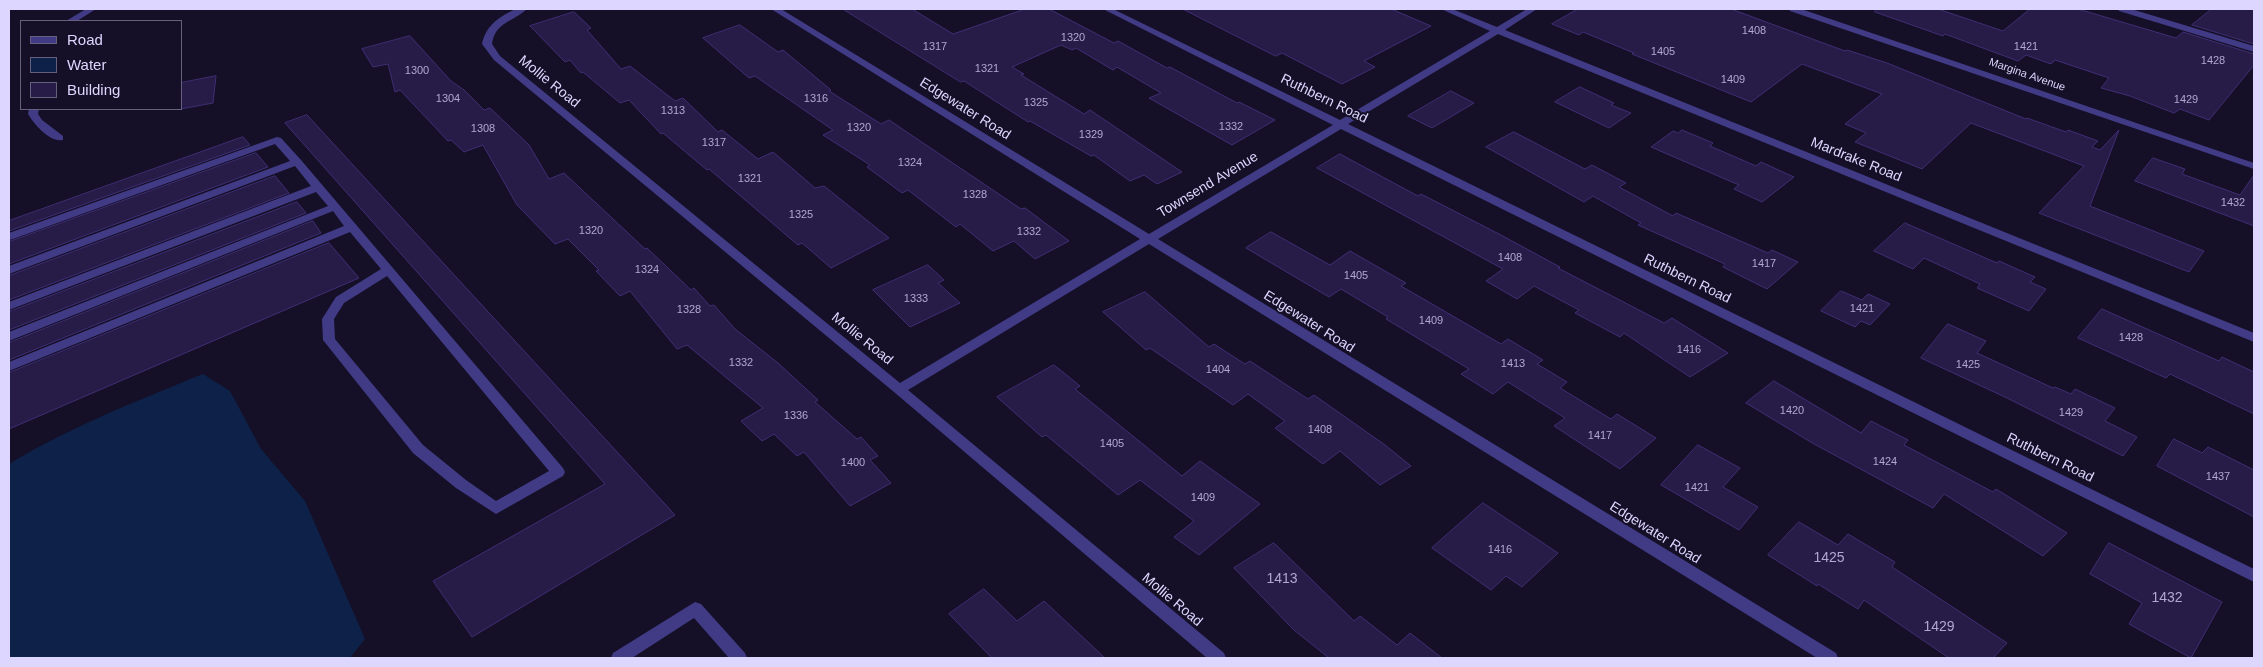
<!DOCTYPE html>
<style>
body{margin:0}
#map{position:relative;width:2263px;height:667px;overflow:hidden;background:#151027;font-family:Helvetica,sans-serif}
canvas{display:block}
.frame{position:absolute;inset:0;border:10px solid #ddd7ff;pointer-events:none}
.legend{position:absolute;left:20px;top:20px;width:162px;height:90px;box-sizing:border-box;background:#151027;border:1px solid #65607d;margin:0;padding:6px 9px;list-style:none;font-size:15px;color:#ddd7ff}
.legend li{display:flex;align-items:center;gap:10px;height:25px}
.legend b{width:25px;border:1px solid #65607d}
</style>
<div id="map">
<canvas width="2263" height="667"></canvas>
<div class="frame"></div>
<ul class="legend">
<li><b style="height:6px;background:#413b86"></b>Road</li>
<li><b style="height:14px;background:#0d2149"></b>Water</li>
<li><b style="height:14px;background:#271c48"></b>Building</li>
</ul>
</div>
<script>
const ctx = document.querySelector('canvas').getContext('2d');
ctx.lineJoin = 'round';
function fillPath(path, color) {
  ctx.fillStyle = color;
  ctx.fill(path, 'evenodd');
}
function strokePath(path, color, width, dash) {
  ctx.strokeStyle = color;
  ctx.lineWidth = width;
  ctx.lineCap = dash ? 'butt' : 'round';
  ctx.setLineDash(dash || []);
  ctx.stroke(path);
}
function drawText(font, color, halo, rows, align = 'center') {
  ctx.font = font + ' Helvetica,sans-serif';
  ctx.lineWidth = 4;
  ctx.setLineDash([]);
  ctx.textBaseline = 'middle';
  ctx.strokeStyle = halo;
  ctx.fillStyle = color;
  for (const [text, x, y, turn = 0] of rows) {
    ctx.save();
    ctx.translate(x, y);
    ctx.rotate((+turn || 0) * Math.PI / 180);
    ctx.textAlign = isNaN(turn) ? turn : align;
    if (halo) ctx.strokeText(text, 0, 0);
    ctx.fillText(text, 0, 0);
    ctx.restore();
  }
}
fillPath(new Path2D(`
 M 203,374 L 230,391 L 261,449 L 305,501 L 365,639 L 350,658 L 9,658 L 9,464 C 70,427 137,401 203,374 Z`), '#0d2149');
const building = new Path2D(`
 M 843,9 L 912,9 L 953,34 L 1025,9 L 1049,9 L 1114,43 L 1118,41 L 1167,68 L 1170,67 L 1237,103 L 1239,102 L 1275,120 L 1232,145 L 1149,98 L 1161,93 L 1117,67 L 1113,70 L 1076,48 L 1072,50 L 1061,45 L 1012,67 L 1024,74 L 1021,75 L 1084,114 L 1090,110 L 1182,172 L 1157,184 L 1144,175 L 1130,181 L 1094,155 L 1091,156 L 1030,121 L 1028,122 L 964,81 L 961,82 Z
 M 1183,9 L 1391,9 L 1431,26 L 1364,61 L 1375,67 L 1342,84 L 1282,53 L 1276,56 Z
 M 1578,9 L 1731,9 L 1845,51 L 1847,50 L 1887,63 L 2026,119 L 2027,118 L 2066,132 L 2068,130 L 2098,141 L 2092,147 L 2100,150 L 2119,130 L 2090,206 L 2204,251 L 2189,272 L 2039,213 L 2084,166 L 1971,123 L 1922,169 L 1855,142 L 1866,133 L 1845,124 L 1882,94 L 1802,64 L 1751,102 L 1632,54 L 1634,53 L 1583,32 L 1579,35 L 1552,24 Z
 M 1876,9 L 1938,9 L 2003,31 L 2030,9 L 2078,9 L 2176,38 L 2183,32 L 2254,54 L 2254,65 L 2209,120 L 2180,109 L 2174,113 L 2130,96 L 2101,88 L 2109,78 L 2055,60 L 2051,64 L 2026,55 L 2018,61 L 1945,34 L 1943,36 L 1875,12 Z
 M 2212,9 L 2254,9 L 2254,44 L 2192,25 Z
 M 574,12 L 591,28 L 587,30 L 621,69 L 630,66 L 675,101 L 683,98 L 718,132 L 722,130 L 758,159 L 773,152 L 815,188 L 824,186 L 889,238 L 831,268 L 802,243 L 798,245 L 709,169 L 707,170 L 663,133 L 661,134 L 629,100 L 620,103 L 583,72 L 581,73 L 570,60 L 565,62 L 530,26 Z
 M 740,25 L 778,52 L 783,50 L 831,90 L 829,91 L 881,124 L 889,120 L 1021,209 L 1025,208 L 1069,241 L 1035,259 L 1014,241 L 993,251 L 960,224 L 956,227 L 908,190 L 902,193 L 867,167 L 870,165 L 823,135 L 833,130 L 755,76 L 749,78 L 703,38 Z
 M 410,36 L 451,81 L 464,90 L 484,110 L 490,108 L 529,145 L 549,179 L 564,173 L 645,249 L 647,248 L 691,290 L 694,288 L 710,306 L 714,305 L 735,329 L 778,363 L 818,400 L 815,402 L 857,439 L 861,437 L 878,456 L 870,460 L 891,483 L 850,506 L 804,452 L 797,456 L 774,434 L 762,441 L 741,421 L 763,408 L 687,345 L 677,349 L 630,291 L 620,296 L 596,271 L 599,270 L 568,239 L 555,244 L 517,205 L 483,145 L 464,152 L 451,140 L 448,141 L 400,90 L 395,92 L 388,64 L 373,67 L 362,49 Z
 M 216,76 L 213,103 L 181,109 L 181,83 Z
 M 1580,87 L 1614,103 L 1611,105 L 1631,113 L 1609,128 L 1555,102 Z
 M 1451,91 L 1474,103 L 1432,128 L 1408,116 Z
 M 307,115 L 675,515 L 472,637 L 433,581 L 605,484 L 285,123 Z
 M 1682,130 L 1713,143 L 1710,146 L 1756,166 L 1761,162 L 1794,177 L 1762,202 L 1734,189 L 1739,185 L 1651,147 L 1673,131 L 1678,133 Z
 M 1514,132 L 1585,169 L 1592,165 L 1626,183 L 1619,187 L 1673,216 L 1676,213 L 1768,253 L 1772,250 L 1798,262 L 1767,289 L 1723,267 L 1725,264 L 1638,225 L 1641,223 L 1593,196 L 1584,202 L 1486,147 Z
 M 243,137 L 250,145 L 9,231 L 9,221 Z
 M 256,153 L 268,167 L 9,264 L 9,242 Z
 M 1340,154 L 1418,196 L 1421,194 L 1499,234 L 1560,267 L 1558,268 L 1664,323 L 1672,318 L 1728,353 L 1690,377 L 1624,333 L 1620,337 L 1575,313 L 1579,310 L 1534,286 L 1517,299 L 1486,281 L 1503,269 L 1317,168 Z
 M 2153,158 L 2185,169 L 2182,174 L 2240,195 L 2254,175 L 2254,226 L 2135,181 Z
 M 275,176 L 289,193 L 9,300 L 9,276 Z
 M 297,202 L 306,213 L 9,330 L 9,312 Z
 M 313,221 L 321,233 L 9,360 L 9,343 Z
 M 1905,223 L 1997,263 L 1999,261 L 2035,277 L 2030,282 L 2046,289 L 2029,311 L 1977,288 L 1980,284 L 1924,258 L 1913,269 L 1874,251 Z
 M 1271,232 L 1330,265 L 1350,251 L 1406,283 L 1401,286 L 1501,344 L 1508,339 L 1543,360 L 1537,364 L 1567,382 L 1560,388 L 1611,419 L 1617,414 L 1656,438 L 1620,469 L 1554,426 L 1565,418 L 1508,382 L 1493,394 L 1461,374 L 1469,369 L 1386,319 L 1388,317 L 1341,289 L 1329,297 L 1246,248 Z
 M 329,243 L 359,278 L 9,429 L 9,373 Z
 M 928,265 L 944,280 L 938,283 L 960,303 L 910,327 L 873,290 Z
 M 1841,291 L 1862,300 L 1868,294 L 1890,304 L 1870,325 L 1861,321 L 1855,327 L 1821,311 Z
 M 1145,292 L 1209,347 L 1214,344 L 1245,364 L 1250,361 L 1308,399 L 1314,395 L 1385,445 L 1411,466 L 1380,485 L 1340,451 L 1323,464 L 1275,428 L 1285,421 L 1248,394 L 1233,405 L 1150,348 L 1146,350 L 1103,312 Z
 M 2102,309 L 2219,361 L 2222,357 L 2254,372 L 2254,414 L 2170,374 L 2166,378 L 2078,338 Z
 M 1948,324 L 1986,341 L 1977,353 L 2053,388 L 2055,387 L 2071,394 L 2075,389 L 2115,408 L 2105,421 L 2137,437 L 2123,456 L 2007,398 L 1921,358 Z
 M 1054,365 L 1080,386 L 1075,389 L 1182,476 L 1200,461 L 1260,504 L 1199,555 L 1174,537 L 1194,521 L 1140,480 L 1118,495 L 1046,435 L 1042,437 L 997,397 Z
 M 1774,381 L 1861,433 L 1871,421 L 1908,440 L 1904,445 L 1993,492 L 1996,489 L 2067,533 L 2043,556 L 1944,494 L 1933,508 L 1814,444 L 1746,403 Z
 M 2174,439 L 2202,453 L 2208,447 L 2254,470 L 2254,517 L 2157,466 Z
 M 1698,445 L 1740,468 L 1723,487 L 1758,507 L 1739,530 L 1661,485 Z
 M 1483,503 L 1558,553 L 1522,587 L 1506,576 L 1491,590 L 1432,548 Z
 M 1799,522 L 1838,545 L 1848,534 L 1895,562 L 1892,567 L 2007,643 L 1993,658 L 1949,658 L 1864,600 L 1858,609 L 1818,584 L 1817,586 L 1768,555 Z
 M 1274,543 L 1354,621 L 1360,616 L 1397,645 L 1410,633 L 1442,658 L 1329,658 L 1294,630 L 1234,568 Z
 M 2109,543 L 2222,602 L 2191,658 L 2129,624 L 2142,603 L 2090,574 Z
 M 984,589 L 1017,621 L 1044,601 L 1105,658 L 992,658 L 949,614 Z`);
fillPath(building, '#271c48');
strokePath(building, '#3f2e74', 1);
fillPath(new Path2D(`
 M 86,9 L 96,9 L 77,21 L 66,21 Z
 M 516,9 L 527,9 C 513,22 495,22 492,44 L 500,56 L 900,383 L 1140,239 L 771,9 L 781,9 L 1149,234 L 1333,125 L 1103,9 L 1113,9 L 1340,120 L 1490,31 L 1441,9 L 1452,9 L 1497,27 L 1527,9 L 1537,9 L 1505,30 L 2254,333 L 2254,342 L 1498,34 L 1348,124 L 2254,569 L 2254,582 L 1341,129 L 1158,239 L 1836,653 L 1838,658 L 1817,658 L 1149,244 L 908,390 L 1224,653 L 1226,658 L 1207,658 L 894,392 L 494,60 L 482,44 C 486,25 500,16 516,9 Z
 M 1789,9 L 1801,9 L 2254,163 L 2254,169 L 1790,11 Z
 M 2118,9 L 2131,9 L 2254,46 L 2254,52 L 2119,11 Z
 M 29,109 L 39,109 L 38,114 L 42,120 L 63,136 L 63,140 C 50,143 34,124 28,114 Z
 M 277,137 L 281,138 L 301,160 L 563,468 L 565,472 L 563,476 L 496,514 L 456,488 L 413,453 L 323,340 L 322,319 L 336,297 L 381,269 L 350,232 L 9,371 L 9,362 L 344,226 L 333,211 L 9,341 L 9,332 L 328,206 L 316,192 L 9,310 L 9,302 L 311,186 L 295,166 L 9,274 L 9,266 L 290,161 L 275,144 L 13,239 L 9,240 L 9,233 ZM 387,276 L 549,471 L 496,501 L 466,480 L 423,445 L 335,339 L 334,319 L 344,303 Z
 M 695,602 L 701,604 L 745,653 L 747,658 L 729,658 L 694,618 L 632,658 L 611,658 L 613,653 Z`), '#413b86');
drawText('11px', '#b0a8d1', null, [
 ["1408",1754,31],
 ["1320",1073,38],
 ["1317",935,47],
 ["1421",2026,47],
 ["1405",1663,52],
 ["1428",2213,61],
 ["1321",987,69],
 ["1300",417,71],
 ["1409",1733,80],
 ["1304",448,99],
 ["1316",816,99],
 ["1429",2186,100],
 ["1325",1036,103],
 ["1313",673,111],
 ["1332",1231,127],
 ["1320",859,128],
 ["1308",483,129],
 ["1329",1091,135],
 ["1317",714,143],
 ["1324",910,163],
 ["1321",750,179],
 ["1328",975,195],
 ["1432",2233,203],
 ["1325",801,215],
 ["1320",591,231],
 ["1332",1029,232],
 ["1408",1510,258],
 ["1417",1764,264],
 ["1324",647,270],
 ["1405",1356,276],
 ["1333",916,299],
 ["1421",1862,309],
 ["1328",689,310],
 ["1409",1431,321],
 ["1428",2131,338],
 ["1416",1689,350],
 ["1332",741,363],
 ["1413",1513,364],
 ["1425",1968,365],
 ["1404",1218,370],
 ["1420",1792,411],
 ["1429",2071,413],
 ["1336",796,416],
 ["1408",1320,430],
 ["1417",1600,436],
 ["1405",1112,444],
 ["1424",1885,462],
 ["1400",853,463],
 ["1437",2218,477],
 ["1421",1697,488],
 ["1409",1203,498],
 ["1416",1500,550]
]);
drawText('11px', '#ddd7ff', '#151027', [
 ["Margina Avenue",2027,75,19]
]);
drawText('14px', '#ddd7ff', '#151027', [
 ["Mollie Road",549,82,39],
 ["Ruthbern Road",1324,99,26],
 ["Edgewater Road",965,109,32],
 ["Mardrake Road",1856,160,22],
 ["Townsend Avenue",1208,185,-31],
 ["Ruthbern Road",1687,279,26],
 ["Edgewater Road",1309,322,32],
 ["Mollie Road",862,339,39],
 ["Ruthbern Road",2050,458,26],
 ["Edgewater Road",1655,533,32],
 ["Mollie Road",1172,600,40]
]);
drawText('14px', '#b0a8d1', null, [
 ["1425",1829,558],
 ["1413",1282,579],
 ["1432",2167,598],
 ["1429",1939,627]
]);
</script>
